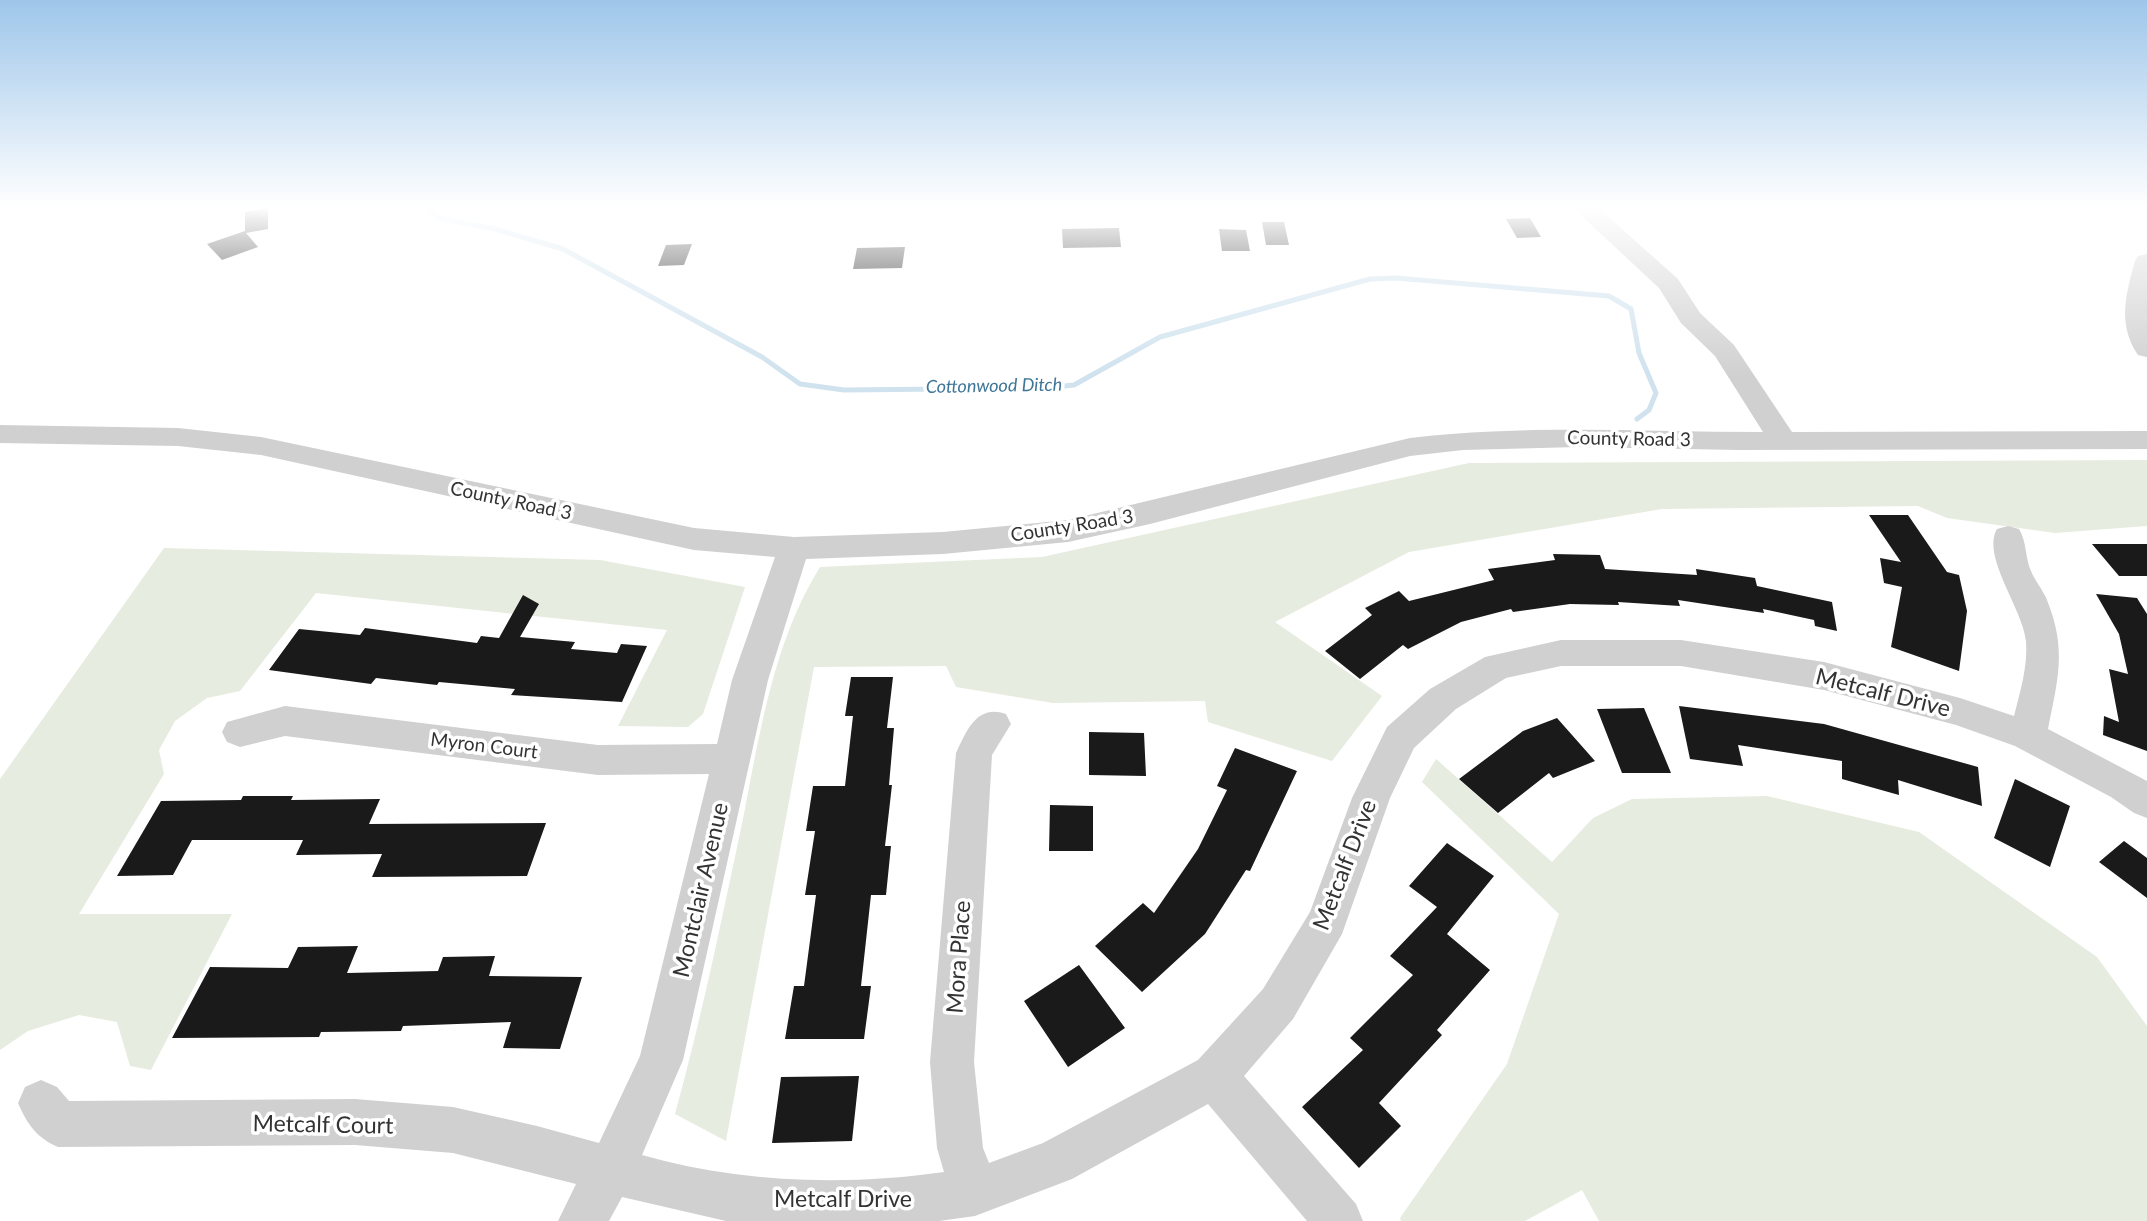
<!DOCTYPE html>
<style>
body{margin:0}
canvas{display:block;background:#fff}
</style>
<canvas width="2147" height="1221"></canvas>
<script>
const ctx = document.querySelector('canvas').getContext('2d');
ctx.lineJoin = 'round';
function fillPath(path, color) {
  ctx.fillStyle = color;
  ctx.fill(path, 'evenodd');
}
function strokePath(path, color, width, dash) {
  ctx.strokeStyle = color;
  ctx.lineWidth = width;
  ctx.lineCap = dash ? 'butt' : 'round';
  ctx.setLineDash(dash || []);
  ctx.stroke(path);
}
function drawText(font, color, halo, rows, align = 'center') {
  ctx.font = font + ' Lato,sans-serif';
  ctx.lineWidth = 7;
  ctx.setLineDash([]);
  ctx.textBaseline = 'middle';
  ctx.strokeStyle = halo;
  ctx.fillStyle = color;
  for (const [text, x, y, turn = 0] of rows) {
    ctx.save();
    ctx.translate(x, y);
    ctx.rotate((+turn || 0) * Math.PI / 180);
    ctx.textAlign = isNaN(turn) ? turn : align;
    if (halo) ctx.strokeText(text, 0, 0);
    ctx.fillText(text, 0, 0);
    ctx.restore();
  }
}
fillPath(new Path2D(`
 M 2147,460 L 2147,526 L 2055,533 L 1947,518 L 1918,506 L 1662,509 L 1409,552 L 1275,622 L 1382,696 L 1332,761 L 1208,722 L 1205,701 L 1053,703 L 956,687 L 946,666 L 814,667 L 726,1141 L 675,1114 C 702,1016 722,918 743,819 C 760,733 773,643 820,567 L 1042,557 L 1469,463 Z
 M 164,548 L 600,560 L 745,587 L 703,714 L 688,727 L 618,726 L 667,630 L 316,593 L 240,691 L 207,698 L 175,721 L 159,750 L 164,774 L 79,914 L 232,914 L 151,1070 L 130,1066 L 117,1022 L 79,1015 L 28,1031 L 0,1050 L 0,779 Z
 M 1436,759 L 1552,862 L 1593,818 L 1632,799 L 1767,796 L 1919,832 L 2097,957 L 2147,1026 L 2147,1221 L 1599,1221 L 1582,1190 L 1525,1221 L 1401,1221 L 1400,1218 L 1507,1064 L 1559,914 L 1422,782 Z`), '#e6ecdf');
strokePath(new Path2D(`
 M 432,205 L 428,209 L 439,218 L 495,229 L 563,249 L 762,357 L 800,384 L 844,390 L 1045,388 L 1074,385 L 1160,337 L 1370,279 L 1396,278 L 1609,296 L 1631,309 L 1639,353 L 1656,393 L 1649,410 L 1637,419`), '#cfe2ee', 5);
fillPath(new Path2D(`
 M 268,208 L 268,229 L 246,233 L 258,247 L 222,260 L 207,244 L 245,231 L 245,212 Z
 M 1530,218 L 1541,237 L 1517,238 L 1506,219 Z
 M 1262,222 L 1284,222 L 1289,245 L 1266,245 Z
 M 1119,228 L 1121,247 L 1063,248 L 1062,229 Z
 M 1219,229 L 1246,230 L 1250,251 L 1222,251 Z
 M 692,244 L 684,265 L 658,266 L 666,245 Z
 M 905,247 L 902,268 L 853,269 L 857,248 Z
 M 1869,515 L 1908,515 L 1947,572 L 1959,575 L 1967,611 L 1959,671 L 1891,647 L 1902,587 L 1884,583 L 1880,558 L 1901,562 Z
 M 2092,544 L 2147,544 L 2147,576 L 2119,576 Z
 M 1553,554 L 1600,555 L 1605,569 L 1697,575 L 1696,569 L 1755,578 L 1757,586 L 1832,602 L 1837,631 L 1815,626 L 1814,620 L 1763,609 L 1764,613 L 1678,600 L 1680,606 L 1618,602 L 1619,605 L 1570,604 L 1513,612 L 1511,609 L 1461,622 L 1408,649 L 1403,645 L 1360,679 L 1325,651 L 1372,615 L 1365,608 L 1399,591 L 1409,601 L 1494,580 L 1488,569 L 1555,560 Z
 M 2096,594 L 2137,598 L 2147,614 L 2147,751 L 2103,735 L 2104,716 L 2119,722 L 2109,669 L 2128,674 L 2119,634 Z
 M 523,595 L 539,604 L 520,637 L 575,642 L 571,649 L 617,653 L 621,644 L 647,646 L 622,702 L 511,695 L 515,689 L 439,682 L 437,685 L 376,678 L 371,684 L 269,670 L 299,629 L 360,635 L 365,628 L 477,643 L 481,636 L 499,638 Z
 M 851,677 L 893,677 L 887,728 L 894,728 L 889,785 L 892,785 L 885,846 L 891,846 L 886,895 L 871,895 L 861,986 L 871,986 L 864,1039 L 785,1039 L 794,986 L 804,986 L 816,895 L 805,895 L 815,831 L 806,831 L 813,786 L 845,786 L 853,716 L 845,716 Z
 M 1679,706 L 1824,724 L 1978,767 L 1982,806 L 1898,780 L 1899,795 L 1842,779 L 1842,761 L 1738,745 L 1743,766 L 1690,759 Z
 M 1644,708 L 1664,756 L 1671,773 L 1622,773 L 1597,709 Z
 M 1557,718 L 1595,761 L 1553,778 L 1549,773 L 1498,813 L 1459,779 L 1523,731 Z
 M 1089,732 L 1144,733 L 1146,776 L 1089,775 Z
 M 1235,748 L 1297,771 L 1250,871 L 1246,870 L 1205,934 L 1142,992 L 1095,946 L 1143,903 L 1154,913 L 1198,849 L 1227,790 L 1217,786 Z
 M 2015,779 L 2070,806 L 2050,867 L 1994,838 Z
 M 243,796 L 293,796 L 291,800 L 380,799 L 369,824 L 546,823 L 527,876 L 372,877 L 382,854 L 296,855 L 303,840 L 192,840 L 173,875 L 117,876 L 161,801 L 241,800 Z
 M 1050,805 L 1093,806 L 1093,851 L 1049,851 Z
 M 2124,841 L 2147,858 L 2147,898 L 2099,862 Z
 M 1447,843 L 1494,876 L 1447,934 L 1490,970 L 1437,1030 L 1442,1035 L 1379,1103 L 1401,1126 L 1359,1168 L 1302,1107 L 1363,1050 L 1350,1038 L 1413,975 L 1390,956 L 1437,907 L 1409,886 Z
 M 358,946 L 347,973 L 438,971 L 443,957 L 495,956 L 489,976 L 582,977 L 560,1049 L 503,1048 L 511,1022 L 403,1026 L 401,1031 L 321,1032 L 319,1037 L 172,1038 L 210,967 L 288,968 L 298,947 Z
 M 1079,965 L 1125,1028 L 1068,1067 L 1024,1001 Z
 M 859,1076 L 852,1141 L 772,1143 L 781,1077 Z`), '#1a1a1a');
fillPath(new Path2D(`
 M 1570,205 L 1595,205 L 1678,279 L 1700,313 L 1734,345 L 1792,432 L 2147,431 L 2147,449 L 1739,450 L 1578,447 L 1463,450 L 1410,456 L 1150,524 L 1068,542 L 943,554 L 806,559 L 768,680 L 683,1060 L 642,1155 C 738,1183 846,1186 944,1172 L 937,1148 L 930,1062 L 956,753 C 967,730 977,704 1006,714 L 1011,724 L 992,755 L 974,1062 L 983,1148 L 989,1163 L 1043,1143 L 1198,1060 L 1263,989 L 1310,912 L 1352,798 L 1387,727 L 1430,689 L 1485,657 L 1561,640 L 1681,640 L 1824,662 L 1960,698 L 2014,716 C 2020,692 2028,667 2026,641 C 2023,609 1981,556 1997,529 L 2008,526 L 2019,529 C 2027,542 2025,558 2031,571 C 2035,581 2043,590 2047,600 C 2067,650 2058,679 2048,729 L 2147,781 L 2147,818 L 2134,813 L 2111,797 L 2015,746 L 1956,725 L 1824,690 L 1681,666 L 1561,666 L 1506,678 L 1456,709 L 1414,748 L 1390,798 L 1342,934 L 1293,1019 L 1244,1076 L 1356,1204 L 1363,1221 L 1307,1221 L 1208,1104 L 1072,1179 L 975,1216 L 939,1221 L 726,1221 L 622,1197 L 609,1221 L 558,1221 L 576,1184 L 453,1153 L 355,1145 L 58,1147 C 37,1138 27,1124 18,1103 L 25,1087 L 41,1080 L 57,1087 L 69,1101 L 355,1099 L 453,1107 L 537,1126 L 599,1143 L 640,1056 L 709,774 L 598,775 L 285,736 L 240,747 L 227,742 L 222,732 L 227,722 L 285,706 L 598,745 L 717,744 L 732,680 L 775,557 L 694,550 L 261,455 L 178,446 L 0,443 L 0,425 L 178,428 L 261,437 L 694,528 L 794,537 L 943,532 L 1068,520 L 1410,438 C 1528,424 1645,432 1763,432 L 1715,356 L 1681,323 L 1659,288 Z
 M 2147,254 L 2147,357 L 2138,355 C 2117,324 2126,294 2135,261 L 2138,256 Z`), '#d0d0d0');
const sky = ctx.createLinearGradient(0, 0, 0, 376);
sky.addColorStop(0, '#9ec6ea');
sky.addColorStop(0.55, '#fff');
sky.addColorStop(1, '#ffffff00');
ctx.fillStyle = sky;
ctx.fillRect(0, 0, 2147, 376);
drawText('italic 18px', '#3f7597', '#fff', [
 ["Cottonwood Ditch",994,386,-1]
]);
drawText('19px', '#333', '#fff', [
 ["County Road 3",1629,439,1],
 ["County Road 3",511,501,12],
 ["County Road 3",1072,526,-9],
 ["Myron Court",484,746,7]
]);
drawText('23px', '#333', '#fff', [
 ["Metcalf Drive",1883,693,14],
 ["Metcalf Drive",1345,865,-69],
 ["Montclair Avenue",701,890,-77],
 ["Mora Place",959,957,-86],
 ["Metcalf Court",323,1125,1],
 ["Metcalf Drive",843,1200]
]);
</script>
